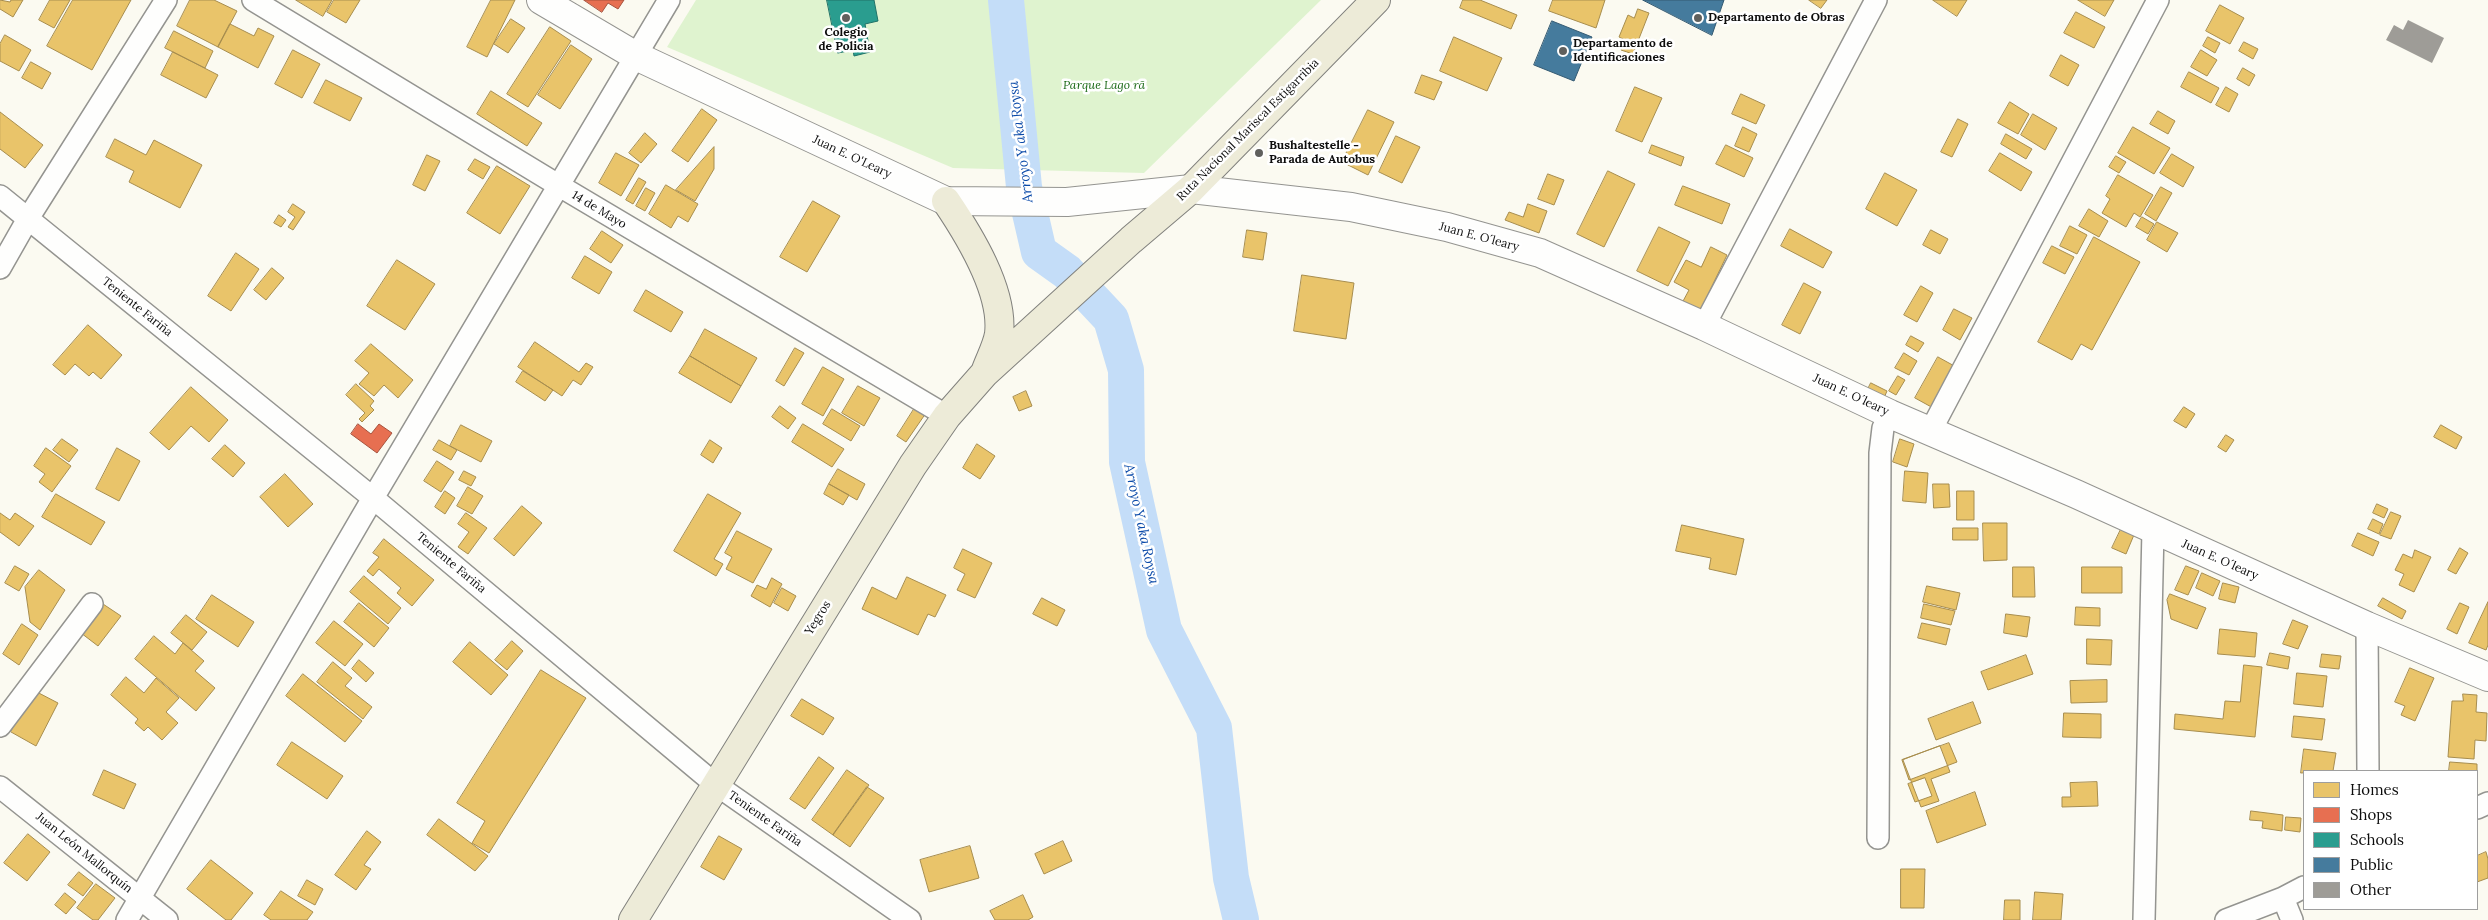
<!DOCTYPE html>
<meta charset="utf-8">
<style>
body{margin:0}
#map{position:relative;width:2488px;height:920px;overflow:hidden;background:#fbfaf1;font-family:Lora,serif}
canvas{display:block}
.legend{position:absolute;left:2303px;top:770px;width:175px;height:140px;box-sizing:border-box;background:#fff;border:1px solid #9e9e9e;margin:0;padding:6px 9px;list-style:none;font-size:15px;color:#0d0d0d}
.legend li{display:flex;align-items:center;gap:10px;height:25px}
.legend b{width:25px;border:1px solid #9e9e9e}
</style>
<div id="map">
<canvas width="2488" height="920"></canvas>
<ul class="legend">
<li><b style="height:14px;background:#e9c46a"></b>Homes</li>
<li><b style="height:14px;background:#e76f51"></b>Shops</li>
<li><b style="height:14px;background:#2a9d8f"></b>Schools</li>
<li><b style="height:14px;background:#457b9d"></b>Public</li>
<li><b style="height:14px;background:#9e9c97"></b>Other</li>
</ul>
</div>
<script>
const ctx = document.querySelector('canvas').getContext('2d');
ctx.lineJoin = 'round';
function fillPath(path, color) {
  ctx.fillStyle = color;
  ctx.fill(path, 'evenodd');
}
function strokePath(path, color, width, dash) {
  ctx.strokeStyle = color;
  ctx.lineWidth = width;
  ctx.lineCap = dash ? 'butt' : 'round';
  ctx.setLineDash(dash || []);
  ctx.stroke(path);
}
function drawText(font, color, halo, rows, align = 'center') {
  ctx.font = font + ' Lora,serif';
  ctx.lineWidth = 5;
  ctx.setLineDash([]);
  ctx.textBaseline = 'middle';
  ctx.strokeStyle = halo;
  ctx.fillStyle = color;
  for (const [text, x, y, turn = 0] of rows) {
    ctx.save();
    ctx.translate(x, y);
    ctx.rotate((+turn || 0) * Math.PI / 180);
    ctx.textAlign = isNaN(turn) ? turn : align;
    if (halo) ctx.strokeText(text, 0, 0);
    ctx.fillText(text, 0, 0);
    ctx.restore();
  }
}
fillPath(new Path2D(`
 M 696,0 L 1321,0 L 1144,173 L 953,168 L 667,47 Z`), '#dff3cf');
const homes = new Path2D(`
 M 0,0 L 10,2 L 11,0 L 23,0 L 13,17 L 0,9 Z
 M 50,0 L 70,0 L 54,28 L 39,20 Z
 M 73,0 L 131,0 L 92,70 L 47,46 Z
 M 190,0 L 214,0 L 237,11 L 218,47 L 177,26 Z
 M 296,0 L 332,0 L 323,16 Z
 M 334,0 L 360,0 L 346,23 L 327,12 Z
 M 491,0 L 515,0 L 487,57 L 467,47 Z
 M 1463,0 L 1480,0 L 1517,15 L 1511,29 L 1460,8 Z
 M 1553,0 L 1605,0 L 1596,28 L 1549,11 Z
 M 1809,0 L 1827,0 L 1821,8 Z
 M 1933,0 L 1967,0 L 1957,16 Z
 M 2078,0 L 2114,0 L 2105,16 Z
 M 2220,5 L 2244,18 L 2230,44 L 2206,31 Z
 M 1638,9 L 1649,13 L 1633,54 L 1621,50 L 1625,40 L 1619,37 L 1628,15 L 1634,18 Z
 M 2076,12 L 2105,27 L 2094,48 L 2064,33 Z
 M 511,19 L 525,28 L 508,53 L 494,44 Z
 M 230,24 L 254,36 L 258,28 L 274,36 L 258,68 L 218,47 Z
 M 550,27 L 571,41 L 528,107 L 507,94 Z
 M 174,31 L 213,51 L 205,68 L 165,48 Z
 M 5,35 L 31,50 L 19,71 L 0,61 L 0,44 Z
 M 1454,37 L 1502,58 L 1487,91 L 1440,71 Z
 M 2208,37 L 2220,43 L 2215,53 L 2203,46 Z
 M 2244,42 L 2258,49 L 2253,59 L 2239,51 Z
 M 571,45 L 592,59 L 560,109 L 538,95 Z
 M 293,50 L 320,64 L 302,98 L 275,84 Z
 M 2201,50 L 2217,60 L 2207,76 L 2191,67 Z
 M 173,52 L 218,75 L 206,98 L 161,75 Z
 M 2061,55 L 2079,65 L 2068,86 L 2050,76 Z
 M 31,62 L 51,73 L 42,89 L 22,78 Z
 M 2243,68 L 2255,75 L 2249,86 L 2237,79 Z
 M 2189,72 L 2219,88 L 2211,103 L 2181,87 Z
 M 1422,75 L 1442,82 L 1434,100 L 1415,93 Z
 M 326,80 L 362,98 L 350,121 L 314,103 Z
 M 1635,87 L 1662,98 L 1642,142 L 1616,131 Z
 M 2226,87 L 2238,94 L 2229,112 L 2216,105 Z
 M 491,91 L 542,123 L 527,146 L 477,114 Z
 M 1741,94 L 1765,105 L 1756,124 L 1732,114 Z
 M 2010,102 L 2029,114 L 2018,134 L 1998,123 Z
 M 702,109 L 717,120 L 688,162 L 672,151 Z
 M 1368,110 L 1394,122 L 1368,175 L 1342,162 Z
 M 2158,111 L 2175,121 L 2168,134 L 2150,124 Z
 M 0,112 L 43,145 L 25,168 L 0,149 Z
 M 2033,114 L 2057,128 L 2045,150 L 2021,135 Z
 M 1958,119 L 1968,124 L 1952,157 L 1941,152 Z
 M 1743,127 L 1757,134 L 1749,152 L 1735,146 Z
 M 2133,127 L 2170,148 L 2154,174 L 2118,153 Z
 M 645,133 L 657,144 L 641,163 L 629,153 Z
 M 2006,134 L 2032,149 L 2026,159 L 2001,144 Z
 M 1396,136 L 1420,147 L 1402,183 L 1379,172 Z
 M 115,139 L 146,155 L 154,140 L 202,165 L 180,208 L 129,182 L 134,171 L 106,157 Z
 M 1652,145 L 1684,157 L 1681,166 L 1649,153 Z
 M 1726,145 L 1753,158 L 1744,177 L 1716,164 Z
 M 714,147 L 714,169 L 695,201 L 676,190 Z
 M 616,153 L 639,165 L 621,196 L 599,183 Z
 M 2000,153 L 2032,172 L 2021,191 L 1989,171 Z
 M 2172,154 L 2194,167 L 2183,187 L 2160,173 Z
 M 427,155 L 440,161 L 425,191 L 413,185 Z
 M 2116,156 L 2126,162 L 2119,173 L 2109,167 Z
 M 475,159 L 490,167 L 483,179 L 468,170 Z
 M 497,166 L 530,186 L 500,234 L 467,213 Z
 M 1608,171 L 1635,184 L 1604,247 L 1577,234 Z
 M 1885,173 L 1917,190 L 1897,226 L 1866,209 Z
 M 1548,174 L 1564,180 L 1554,205 L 1538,199 Z
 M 2118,175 L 2153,195 L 2140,217 L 2134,213 L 2126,227 L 2102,213 L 2110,199 L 2106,196 Z
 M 639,178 L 646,182 L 633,204 L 626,200 Z
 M 666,185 L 698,204 L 688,222 L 678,216 L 671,228 L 649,214 Z
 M 1683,186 L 1730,204 L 1722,224 L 1675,205 Z
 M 2161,187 L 2172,193 L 2156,221 L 2145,214 Z
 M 646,188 L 655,193 L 645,211 L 636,206 Z
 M 813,201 L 840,216 L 807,272 L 780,257 Z
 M 293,204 L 305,212 L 293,230 L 288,227 L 295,217 L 288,212 Z
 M 1528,204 L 1547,211 L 1539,233 L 1505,220 L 1509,212 L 1523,217 Z
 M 2089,209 L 2108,221 L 2099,237 L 2079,226 Z
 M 279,215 L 286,220 L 281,227 L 274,223 Z
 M 2142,217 L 2154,224 L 2148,234 L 2136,227 Z
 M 2157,222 L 2178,233 L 2167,252 L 2147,240 Z
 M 2070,226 L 2087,235 L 2077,254 L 2060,246 Z
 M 1659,227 L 1690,242 L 1668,286 L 1637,271 Z
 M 1790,229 L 1832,252 L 1823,268 L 1781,246 Z
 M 1247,230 L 1267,233 L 1263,260 L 1243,257 Z
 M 1931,230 L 1948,239 L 1940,254 L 1923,245 Z
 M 602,231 L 623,245 L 611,263 L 590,249 Z
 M 2094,237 L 2140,262 L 2092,350 L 2081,344 L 2072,360 L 2038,342 Z
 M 2052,246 L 2074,257 L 2065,274 L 2043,263 Z
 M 1711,247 L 1727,255 L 1700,311 L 1682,303 L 1689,290 L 1674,282 L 1686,260 L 1701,267 Z
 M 236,253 L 259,269 L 231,311 L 208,296 Z
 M 585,256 L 612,272 L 599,294 L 572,278 Z
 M 397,260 L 435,284 L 405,330 L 367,306 Z
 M 272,268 L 284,278 L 266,300 L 254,290 Z
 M 1302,275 L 1354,283 L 1346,339 L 1294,331 Z
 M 1804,283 L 1821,292 L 1800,334 L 1782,325 Z
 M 1921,286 L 1933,293 L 1917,322 L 1904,315 Z
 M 646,290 L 683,312 L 671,332 L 634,311 Z
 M 1954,309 L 1972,318 L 1960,340 L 1943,330 Z
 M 88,325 L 122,355 L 101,379 L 93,372 L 89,376 L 75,364 L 65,375 L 53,365 Z
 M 705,329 L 757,358 L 741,386 L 690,356 Z
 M 1911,336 L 1924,343 L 1918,352 L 1906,345 Z
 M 535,342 L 579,372 L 586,363 L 593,367 L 581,385 L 573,380 L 562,396 L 518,367 Z
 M 371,344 L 413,380 L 398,398 L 384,385 L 374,396 L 359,384 L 369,373 L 355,361 Z
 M 795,348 L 804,353 L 784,386 L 776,381 Z
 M 1904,353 L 1917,361 L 1909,375 L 1895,368 Z
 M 690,356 L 741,386 L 731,403 L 679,373 Z
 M 1938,357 L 1958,368 L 1935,409 L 1915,398 Z
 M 823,367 L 844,379 L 823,416 L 802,404 Z
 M 523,371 L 553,390 L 545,401 L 516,382 Z
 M 1898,376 L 1905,380 L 1896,395 L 1889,391 Z
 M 1871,383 L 1887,391 L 1884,398 L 1868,389 Z
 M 356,384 L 374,401 L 370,406 L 374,410 L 362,422 L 359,419 L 365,413 L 346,395 Z
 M 858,386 L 880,398 L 864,426 L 842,413 Z
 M 191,387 L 228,420 L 209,442 L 191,426 L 169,450 L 150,433 Z
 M 1026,391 L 1032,406 L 1019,411 L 1013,397 Z
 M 780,406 L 796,418 L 788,429 L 772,417 Z
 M 916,406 L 926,413 L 906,442 L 897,436 Z
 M 2184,407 L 2195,414 L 2186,428 L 2174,421 Z
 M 832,409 L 860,426 L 851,441 L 823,424 Z
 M 803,424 L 844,449 L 832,467 L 792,442 Z
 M 461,425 L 492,441 L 481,462 L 450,446 Z
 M 2441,425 L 2462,437 L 2456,449 L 2434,437 Z
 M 2226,435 L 2234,440 L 2226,452 L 2218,447 Z
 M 62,439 L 78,450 L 69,462 L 53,450 Z
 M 1900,439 L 1914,444 L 1907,467 L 1893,462 Z
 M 439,440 L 457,450 L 451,460 L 433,450 Z
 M 710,440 L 722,448 L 713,463 L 701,455 Z
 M 977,444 L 995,456 L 980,479 L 963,468 Z
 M 225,445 L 245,463 L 233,477 L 212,459 Z
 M 46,448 L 71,466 L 52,492 L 39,482 L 45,474 L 34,466 Z
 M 117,448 L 140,461 L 119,501 L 96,489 Z
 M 437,461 L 454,472 L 441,492 L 424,481 Z
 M 838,469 L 865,484 L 857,500 L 829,484 Z
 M 464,471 L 476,477 L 471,486 L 459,480 Z
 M 1905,471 L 1928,473 L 1926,503 L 1903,501 Z
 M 285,474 L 313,504 L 288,527 L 260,497 Z
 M 829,484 L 849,495 L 843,505 L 824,494 Z
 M 1933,484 L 1949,484 L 1950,507 L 1934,508 Z
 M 468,487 L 483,496 L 472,514 L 457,506 Z
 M 445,491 L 455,498 L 445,514 L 435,507 Z
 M 1957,491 L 1974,491 L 1974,520 L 1957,520 Z
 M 56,494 L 105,522 L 91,545 L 42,517 Z
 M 708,494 L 741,513 L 714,559 L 723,564 L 716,576 L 674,551 Z
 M 2377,504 L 2388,509 L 2384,518 L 2373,513 Z
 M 522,506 L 542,523 L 514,556 L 494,539 Z
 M 2391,512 L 2401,516 L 2391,539 L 2380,535 Z
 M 0,513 L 10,520 L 15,513 L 34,526 L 19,546 L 0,532 Z
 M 466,513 L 487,528 L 468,554 L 458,547 L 469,532 L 458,524 Z
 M 2373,519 L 2383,524 L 2379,534 L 2368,529 Z
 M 1983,523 L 2007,523 L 2007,560 L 1984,561 Z
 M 1682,525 L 1744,539 L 1736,575 L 1709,569 L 1711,558 L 1676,551 Z
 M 2123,525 L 2136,530 L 2126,554 L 2112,548 Z
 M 1953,528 L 1978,528 L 1978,540 L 1953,540 Z
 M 737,531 L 772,549 L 753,583 L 726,569 L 732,557 L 725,553 Z
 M 2358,533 L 2379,542 L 2373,556 L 2352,546 Z
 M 384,539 L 434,580 L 412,606 L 397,593 L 401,588 L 379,569 L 373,576 L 367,571 L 379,557 L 373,553 Z
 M 2460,548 L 2468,553 L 2456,574 L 2448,570 Z
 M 963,549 L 992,563 L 975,598 L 957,590 L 965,574 L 954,568 Z
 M 2415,550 L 2431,557 L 2414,592 L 2399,585 L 2404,574 L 2395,570 L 2403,554 L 2412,558 Z
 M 15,566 L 29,574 L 19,591 L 5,583 Z
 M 2186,566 L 2199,571 L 2188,595 L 2175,590 Z
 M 2013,567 L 2034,567 L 2035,597 L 2013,597 Z
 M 2082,567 L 2122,567 L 2122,593 L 2082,593 Z
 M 39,570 L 65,590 L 40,630 L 30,622 L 25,587 Z
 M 2202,573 L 2220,581 L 2213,596 L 2196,588 Z
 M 364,576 L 401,608 L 388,624 L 350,592 Z
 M 907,577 L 946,595 L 935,617 L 928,614 L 918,635 L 862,609 L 872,587 L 896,599 Z
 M 772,578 L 782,584 L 770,607 L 751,596 L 757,585 L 766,589 Z
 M 2223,583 L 2239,587 L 2235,603 L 2219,599 Z
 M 1927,586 L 1960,593 L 1956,610 L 1923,602 Z
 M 782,588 L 796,596 L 788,611 L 774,603 Z
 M 2170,594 L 2206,608 L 2197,629 L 2171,619 L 2167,600 Z
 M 212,595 L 254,622 L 238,647 L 196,619 Z
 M 1042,598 L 1065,610 L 1057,626 L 1033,614 Z
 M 2383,598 L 2406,611 L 2402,619 L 2378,606 Z
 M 2488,602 L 2488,645 L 2486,650 L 2469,643 Z
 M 359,603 L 389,628 L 374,647 L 344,622 Z
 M 2460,603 L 2469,607 L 2457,634 L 2447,629 Z
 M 103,604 L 121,616 L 98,646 L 81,633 Z
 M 1924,604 L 1955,611 L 1951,625 L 1921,618 Z
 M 2076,607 L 2100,608 L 2100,626 L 2075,625 Z
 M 2006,614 L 2030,617 L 2027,637 L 2004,633 Z
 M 186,615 L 207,632 L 192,650 L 171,633 Z
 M 2293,620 L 2308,626 L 2298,649 L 2283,644 Z
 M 334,621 L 363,644 L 345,666 L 316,643 Z
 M 1922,623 L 1950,629 L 1946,645 L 1918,638 Z
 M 22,624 L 38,635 L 19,665 L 3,654 Z
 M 2220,629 L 2257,633 L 2255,657 L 2218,654 Z
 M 154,636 L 175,654 L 183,643 L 204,661 L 195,671 L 215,688 L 196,711 L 135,659 Z
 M 2087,639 L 2112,640 L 2111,665 L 2087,664 Z
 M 512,641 L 523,651 L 507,670 L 495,660 Z
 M 470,642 L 508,675 L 491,695 L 453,662 Z
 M 2270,653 L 2290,657 L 2288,669 L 2267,665 Z
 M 2322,654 L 2341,656 L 2339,669 L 2320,667 Z
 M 2026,655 L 2033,674 L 1988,690 L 1981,672 Z
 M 359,660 L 374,673 L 366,682 L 352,669 Z
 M 333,662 L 352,678 L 345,686 L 372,707 L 363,719 L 317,682 Z
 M 2244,665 L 2262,667 L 2255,737 L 2174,729 L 2175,714 L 2223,719 L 2225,701 L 2240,702 Z
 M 2410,668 L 2434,678 L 2415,721 L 2401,715 L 2405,706 L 2395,702 Z
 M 541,670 L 586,698 L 489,853 L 472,843 L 485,821 L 457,803 Z
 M 2297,673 L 2327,676 L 2323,707 L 2294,704 Z
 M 303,674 L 362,721 L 345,742 L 286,696 Z
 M 126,677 L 144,693 L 156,678 L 179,698 L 166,712 L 178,723 L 162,740 L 148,727 L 144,731 L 135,723 L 138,719 L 111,695 Z
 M 2107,680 L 2107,702 L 2071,703 L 2070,681 Z
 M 33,690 L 58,703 L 36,746 L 11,732 Z
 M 2463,694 L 2477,695 L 2476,712 L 2487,713 L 2486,741 L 2475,740 L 2474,759 L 2448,757 L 2452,701 L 2463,701 Z
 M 802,699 L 834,718 L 823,735 L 791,716 Z
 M 1973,702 L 1981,723 L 1936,740 L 1928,719 Z
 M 2064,713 L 2101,714 L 2101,738 L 2063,737 Z
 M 2294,716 L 2325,719 L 2322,740 L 2292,737 Z
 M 292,742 L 343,776 L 327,799 L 277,765 Z
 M 1949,743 L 1957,762 L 1909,780 L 1902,760 Z
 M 1940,746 L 1950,772 L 1931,779 L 1939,801 L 1921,807 L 1903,760 Z
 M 2304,749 L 2336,753 L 2333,771 L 2301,773 Z
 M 819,757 L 834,768 L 805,809 L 790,799 Z
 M 2450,762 L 2477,764 L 2477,773 L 2477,771 L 2449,771 Z
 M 104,770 L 136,784 L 124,809 L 93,795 Z
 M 847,770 L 869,785 L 833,835 L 812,820 Z
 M 1925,778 L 1932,796 L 1915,802 L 1908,784 Z
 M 2097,782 L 2098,806 L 2062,807 L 2062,797 L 2071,797 L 2070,783 Z
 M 867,787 L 884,798 L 850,847 L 833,835 Z
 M 1975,792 L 1986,825 L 1937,843 L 1926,811 Z
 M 2251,811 L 2283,815 L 2282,831 L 2262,828 L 2263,821 L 2250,820 Z
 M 2286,817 L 2301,818 L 2300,832 L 2285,830 Z
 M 439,819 L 488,856 L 475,871 L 427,835 Z
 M 367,831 L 381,842 L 364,865 L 371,869 L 356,890 L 335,875 Z
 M 28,834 L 50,852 L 27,881 L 4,863 Z
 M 719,836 L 742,849 L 724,880 L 701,867 Z
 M 1063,841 L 1072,861 L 1044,874 L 1035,854 Z
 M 970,846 L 979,878 L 929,892 L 920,860 Z
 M 2486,852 L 2488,859 L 2488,878 L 2477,882 L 2477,856 Z
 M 211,860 L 253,893 L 231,920 L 226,920 L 187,889 Z
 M 1901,869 L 1925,869 L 1924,908 L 1901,908 Z
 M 79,872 L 93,883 L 83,896 L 68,885 Z
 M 307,880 L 323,889 L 315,905 L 298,896 Z
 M 96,884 L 115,898 L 98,920 L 93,920 L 77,908 Z
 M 281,891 L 313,912 L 307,920 L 271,920 L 264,915 Z
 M 2035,892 L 2063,894 L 2061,920 L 2033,920 Z
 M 65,893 L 76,902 L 66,914 L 55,905 Z
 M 1023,895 L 1033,917 L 1028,920 L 995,920 L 990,911 Z
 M 2005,900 L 2020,900 L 2020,920 L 2004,920 Z`);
fillPath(homes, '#e9c46a');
strokePath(homes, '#a78d4e', 1);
const shops = new Path2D(`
 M 584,0 L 624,0 L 618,9 L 608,3 L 602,12 Z
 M 358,424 L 371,434 L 379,424 L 392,433 L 377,453 L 351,434 Z`);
fillPath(shops, '#e76f51');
strokePath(shops, '#a6523d', 1);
const schools = new Path2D(`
 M 827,0 L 874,0 L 878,21 L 865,24 L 870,52 L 854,56 L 853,50 L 838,53 Z`);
fillPath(schools, '#2a9d8f');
strokePath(schools, '#217268', 1);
const public = new Path2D(`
 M 1643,0 L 1724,0 L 1712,35 Z
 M 1552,21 L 1592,37 L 1574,81 L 1534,65 Z`);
fillPath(public, '#457b9d');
strokePath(public, '#345a72', 1);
strokePath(new Path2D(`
 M 1006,0 L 1024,187 L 1039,252 L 1067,272 L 1111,319 L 1126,370 L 1127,462 L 1164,630 L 1214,728 L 1231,878 L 1241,920`), '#c4ddf8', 36);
fillPath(new Path2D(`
 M 2408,20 L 2444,38 L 2432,63 L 2386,40 L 2394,25 L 2403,30 Z`), '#9e9c97');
const minor = new Path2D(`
 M 253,0 L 558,185 L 947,416
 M 0,196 L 373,498 L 715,784 L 910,920
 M 0,268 L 29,217 L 166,0
 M 1704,326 L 1876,0
 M 1931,430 L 2158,0
 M 2367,626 L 2368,771
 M 0,726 L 92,604
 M 0,787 L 167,920
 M 2477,808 L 2488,803
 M 1878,838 L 1880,453 L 1883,428 L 1890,414
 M 2283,898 L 2292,920
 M 127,920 L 373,498 L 669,0
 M 2144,920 L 2153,530
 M 2226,920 L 2283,898 L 2304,887`);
const tertiary = new Path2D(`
 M 541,0 L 636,56 L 946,201 L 1067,202 L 1191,189 L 1351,207 L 1447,227 L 1540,253 L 1704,326 L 1890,414 L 2076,494 L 2367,626 L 2488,677`);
const primary = new Path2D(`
 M 946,201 C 969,235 1004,291 999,334 C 997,346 990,359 986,370
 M 633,920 L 913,465 L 947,416 L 984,374 L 1131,240 L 1191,189 L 1376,0`);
strokePath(minor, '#949490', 24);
strokePath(tertiary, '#949490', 30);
strokePath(primary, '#81817d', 30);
strokePath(minor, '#fefefd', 21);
strokePath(tertiary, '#fefefd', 28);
strokePath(primary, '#edebd8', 28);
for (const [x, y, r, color] of [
 [846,18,5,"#60605d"],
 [1698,18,5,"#60605d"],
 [1563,51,5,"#60605d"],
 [1259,153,5,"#60605d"]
]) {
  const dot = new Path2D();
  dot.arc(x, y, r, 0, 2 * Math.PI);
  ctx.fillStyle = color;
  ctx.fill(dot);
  strokePath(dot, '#fff', 2);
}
drawText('bold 12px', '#0d0d0d', '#fff', [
 ["Departamento de Obras",1708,18],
 ["Colegio",846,33,"center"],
 ["de Policia",846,47,"center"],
 ["Departamento de",1573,44],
 ["Identificaciones",1573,58],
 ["Bushaltestelle -",1269,146],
 ["Parada de Autobus",1269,160]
], 'left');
drawText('italic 12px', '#1c6a18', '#fff', [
 ["Parque Lago rã",1104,86]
]);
drawText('12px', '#0d0d0d', '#fff', [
 ["Ruta Nacional Mariscal Estigarribia",1248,130,-45],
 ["Juan E. O'Leary",852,157,25],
 ["14 de Mayo",599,210,31],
 ["Juan E. O´leary",1479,237,15],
 ["Teniente Fariña",137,307,39],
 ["Juan E. O´leary",1851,395,25],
 ["Juan E. O´leary",2220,560,24],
 ["Teniente Fariña",451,563,40],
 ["Yegros",818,618,-58],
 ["Teniente Fariña",765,819,35],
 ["Juan León Mallorquín",84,853,39]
]);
drawText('italic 14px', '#0c4ba9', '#fff', [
 ["Arroyo Y aka Roysa",1021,142,-97],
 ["Arroyo Y aka Roysa",1141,524,78]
]);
</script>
